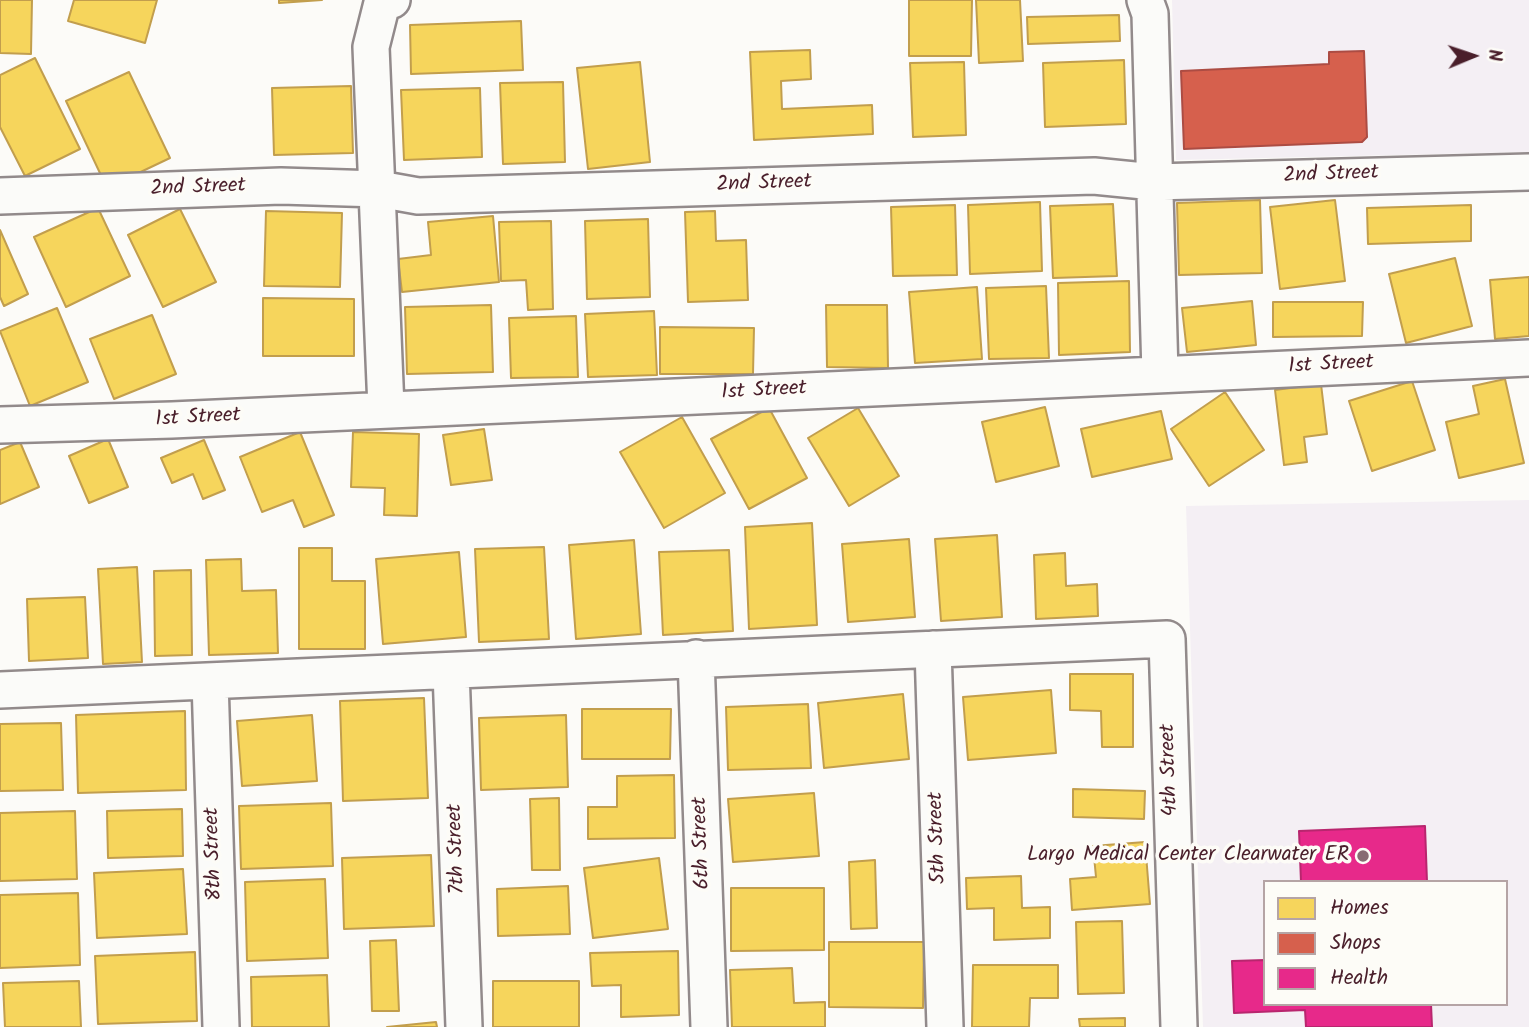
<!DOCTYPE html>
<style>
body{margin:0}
#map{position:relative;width:1529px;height:1027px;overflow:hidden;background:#fcfbf8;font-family:Kalam,sans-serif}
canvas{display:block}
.legend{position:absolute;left:1263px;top:880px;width:245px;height:126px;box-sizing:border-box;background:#fdfcf7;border:2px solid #b5a4a5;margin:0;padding:9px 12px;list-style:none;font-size:21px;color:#4a1f2b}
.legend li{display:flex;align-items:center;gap:14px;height:35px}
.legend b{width:35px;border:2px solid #b5a4a5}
.north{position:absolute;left:1438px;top:21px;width:70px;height:70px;-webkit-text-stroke:5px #fdfcf7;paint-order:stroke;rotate:88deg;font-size:19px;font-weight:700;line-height:28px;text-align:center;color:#4a1f2b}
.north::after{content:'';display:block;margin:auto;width:24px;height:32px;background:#4a1f2b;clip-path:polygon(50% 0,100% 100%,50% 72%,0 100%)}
</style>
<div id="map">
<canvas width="1529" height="1027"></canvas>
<ul class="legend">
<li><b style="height:19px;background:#f6d55c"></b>Homes</li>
<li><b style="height:19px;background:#d6604d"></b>Shops</li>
<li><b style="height:19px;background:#e7298a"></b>Health</li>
</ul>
<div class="north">N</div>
</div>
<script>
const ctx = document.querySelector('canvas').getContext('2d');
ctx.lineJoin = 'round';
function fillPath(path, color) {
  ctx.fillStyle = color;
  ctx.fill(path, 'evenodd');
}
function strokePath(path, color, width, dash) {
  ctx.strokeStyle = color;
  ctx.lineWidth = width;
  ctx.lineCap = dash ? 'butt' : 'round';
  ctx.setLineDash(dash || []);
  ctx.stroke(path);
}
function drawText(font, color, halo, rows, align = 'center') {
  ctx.font = font + ' Kalam,sans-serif';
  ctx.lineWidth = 7;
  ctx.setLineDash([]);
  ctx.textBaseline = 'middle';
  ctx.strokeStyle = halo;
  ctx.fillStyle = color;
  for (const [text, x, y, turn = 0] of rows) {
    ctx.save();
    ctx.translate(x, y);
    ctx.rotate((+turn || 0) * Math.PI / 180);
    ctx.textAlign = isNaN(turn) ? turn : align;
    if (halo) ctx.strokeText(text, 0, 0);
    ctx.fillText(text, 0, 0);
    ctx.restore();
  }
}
fillPath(new Path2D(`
 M 1172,0 L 1529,0 L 1529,152 L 1176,160 Z
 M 1529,500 L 1529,1027 L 1203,1027 L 1186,506 ZM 1265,882 L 1506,882 L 1506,1004 L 1265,1004 Z`), '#f4eff4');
const homes = new Path2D(`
 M 0,0 L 32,0 L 31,54 L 0,53 Z
 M 74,0 L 157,0 L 145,43 L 68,21 Z
 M 279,0 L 322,0 L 279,3 Z
 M 909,0 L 972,0 L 971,56 L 909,56 Z
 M 976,0 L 1020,0 L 1023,61 L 979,63 Z
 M 1119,15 L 1120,41 L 1028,44 L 1027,17 Z
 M 521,21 L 523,70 L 411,74 L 410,25 Z
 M 810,50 L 811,79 L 781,81 L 782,109 L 872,105 L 873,134 L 754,140 L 750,52 Z
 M 35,58 L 80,149 L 25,176 L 0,127 L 0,75 Z
 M 1124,60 L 1126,124 L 1045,127 L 1043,63 Z
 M 640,62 L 650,162 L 588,169 L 577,68 Z
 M 964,62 L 966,135 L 913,137 L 910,63 Z
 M 129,72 L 170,158 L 107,188 L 66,101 Z
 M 563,82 L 565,162 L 503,164 L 500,83 Z
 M 351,86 L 353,153 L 274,155 L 272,88 Z
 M 480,88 L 482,157 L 404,160 L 401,90 Z
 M 1260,200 L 1262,273 L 1179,275 L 1177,203 Z
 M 1335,200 L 1345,281 L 1280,289 L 1270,207 Z
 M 1040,202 L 1042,271 L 970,274 L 968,205 Z
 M 1113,204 L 1117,276 L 1053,278 L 1050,206 Z
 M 955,205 L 957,275 L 893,276 L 891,207 Z
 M 1471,205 L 1471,241 L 1368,244 L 1367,208 Z
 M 98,208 L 130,276 L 66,307 L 34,237 Z
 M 180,209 L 216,282 L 163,307 L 128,235 Z
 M 266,211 L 342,213 L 340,287 L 264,286 Z
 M 715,211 L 716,241 L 746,240 L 748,300 L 688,302 L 685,212 Z
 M 493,216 L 499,282 L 402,292 L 398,259 L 431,255 L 428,222 Z
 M 648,219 L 650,297 L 587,299 L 585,221 Z
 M 551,221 L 553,309 L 528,310 L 526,280 L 501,281 L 499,222 Z
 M 0,230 L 28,294 L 4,306 L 0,297 Z
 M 1455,258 L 1472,326 L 1406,343 L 1389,274 Z
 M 1529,277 L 1529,336 L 1495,339 L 1490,280 Z
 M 1129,281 L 1130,352 L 1059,355 L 1058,283 Z
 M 1046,286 L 1049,358 L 989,359 L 986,288 Z
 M 977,287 L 982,359 L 915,363 L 909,292 Z
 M 263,298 L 354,299 L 354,356 L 263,356 Z
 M 1252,301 L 1256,345 L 1187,352 L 1182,308 Z
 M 1273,302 L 1363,302 L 1362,336 L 1273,337 Z
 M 491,305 L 493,372 L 407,374 L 405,307 Z
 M 826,305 L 887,305 L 888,368 L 827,367 Z
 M 57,308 L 88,382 L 30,406 L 0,331 Z
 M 654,311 L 657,375 L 588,377 L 585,314 Z
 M 152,315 L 176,374 L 114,399 L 90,339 Z
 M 576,316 L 578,377 L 511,378 L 509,318 Z
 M 660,327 L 754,328 L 753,374 L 660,374 Z
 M 1505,379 L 1524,463 L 1459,478 L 1446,422 L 1479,414 L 1473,386 Z
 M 1412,381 L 1435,450 L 1372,471 L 1349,401 Z
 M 1321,384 L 1327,434 L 1304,437 L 1307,462 L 1284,465 L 1275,390 Z
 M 1225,392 L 1264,450 L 1209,486 L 1171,429 Z
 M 1045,407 L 1059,466 L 996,482 L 982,422 Z
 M 769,408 L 807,478 L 749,509 L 711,439 Z
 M 858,408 L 899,476 L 849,506 L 808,438 Z
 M 1161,411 L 1172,459 L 1092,477 L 1081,429 Z
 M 682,417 L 725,493 L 664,528 L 620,452 Z
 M 484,429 L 492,480 L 451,485 L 443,435 Z
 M 300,432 L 334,515 L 304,527 L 293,500 L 262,512 L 240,457 Z
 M 353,432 L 419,434 L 417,516 L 384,515 L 385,488 L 351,487 Z
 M 108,439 L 128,487 L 89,503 L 69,456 Z
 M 204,440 L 225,490 L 203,499 L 193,474 L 172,483 L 161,458 Z
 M 20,442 L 39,487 L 0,504 L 0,450 Z
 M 812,523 L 817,625 L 749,629 L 745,527 Z
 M 997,535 L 1002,617 L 941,621 L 935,539 Z
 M 909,539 L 915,617 L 848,622 L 842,544 Z
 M 634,540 L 641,634 L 576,639 L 569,545 Z
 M 544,547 L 549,639 L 479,642 L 475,549 Z
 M 299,548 L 332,548 L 332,581 L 365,581 L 365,649 L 299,649 Z
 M 729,550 L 733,631 L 663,635 L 659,552 Z
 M 459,552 L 466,637 L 383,644 L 376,559 Z
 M 1065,553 L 1066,586 L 1097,584 L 1098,616 L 1036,619 L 1034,555 Z
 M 241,559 L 242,591 L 276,590 L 278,653 L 209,655 L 206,560 Z
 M 137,567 L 142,662 L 103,664 L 98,569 Z
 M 191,570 L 192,655 L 155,656 L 154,571 Z
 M 85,597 L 88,658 L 29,661 L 27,599 Z
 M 1070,674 L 1133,674 L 1133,747 L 1102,747 L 1101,711 L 1070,710 Z
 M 1051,690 L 1056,753 L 968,760 L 963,697 Z
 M 903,694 L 909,759 L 824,768 L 818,703 Z
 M 424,698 L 428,798 L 343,801 L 340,701 Z
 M 808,704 L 811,768 L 728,770 L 726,707 Z
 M 582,709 L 671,709 L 670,759 L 582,759 Z
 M 185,711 L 186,790 L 78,793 L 76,715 Z
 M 312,715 L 317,781 L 242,786 L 237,721 Z
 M 566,715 L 568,787 L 481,790 L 479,718 Z
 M 61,723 L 63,790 L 0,791 L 0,724 Z
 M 674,775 L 675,838 L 588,839 L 588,807 L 617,807 L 617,776 Z
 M 1073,789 L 1145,791 L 1144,819 L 1073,817 Z
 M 814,793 L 819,856 L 733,862 L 728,799 Z
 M 559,798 L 560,870 L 532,870 L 530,799 Z
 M 331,803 L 333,866 L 241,869 L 239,806 Z
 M 182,809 L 183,856 L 108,858 L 107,811 Z
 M 75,811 L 77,879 L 0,881 L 0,813 Z
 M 1145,842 L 1150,904 L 1072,910 L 1070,879 L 1096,877 L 1093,846 Z
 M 431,855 L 434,926 L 344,929 L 342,858 Z
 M 659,858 L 668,929 L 593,938 L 584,868 Z
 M 875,860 L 877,928 L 851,929 L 849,862 Z
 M 183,869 L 187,934 L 97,938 L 94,873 Z
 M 1021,876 L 1022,908 L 1050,907 L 1050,938 L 994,940 L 994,908 L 967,909 L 966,878 Z
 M 325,879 L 328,958 L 247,961 L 245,882 Z
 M 568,886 L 570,934 L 498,936 L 497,889 Z
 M 731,888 L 824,888 L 824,950 L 731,951 Z
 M 78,893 L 80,965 L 0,968 L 0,895 Z
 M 1122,921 L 1124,993 L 1078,994 L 1076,922 Z
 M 396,940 L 399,1011 L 372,1011 L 370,941 Z
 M 829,942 L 924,942 L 923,1008 L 829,1007 Z
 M 678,951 L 679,1015 L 621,1017 L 621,985 L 592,986 L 590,953 Z
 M 195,952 L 197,1021 L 98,1024 L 95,956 Z
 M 973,965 L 1058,965 L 1058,998 L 1030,998 L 1029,1027 L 972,1027 Z
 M 792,968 L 794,1003 L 825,1002 L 825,1027 L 732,1027 L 730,970 Z
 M 327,975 L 329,1027 L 252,1027 L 251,977 Z
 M 79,981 L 81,1027 L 5,1027 L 3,983 Z
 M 493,981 L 579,981 L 579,1027 L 493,1027 Z
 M 1125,1018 L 1125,1027 L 1080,1027 L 1079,1019 Z
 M 436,1022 L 437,1027 L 387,1027 Z`);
fillPath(homes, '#f6d55c');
strokePath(homes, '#c29e4d', 2);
const shops = new Path2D(`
 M 1364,51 L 1367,137 L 1362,142 L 1184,149 L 1181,71 L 1329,64 L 1329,52 Z`);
fillPath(shops, '#d6604d');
strokePath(shops, '#ac4c43', 2);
const health = new Path2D(`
 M 1425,826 L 1427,882 L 1301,882 L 1299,831 Z
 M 1265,960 L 1265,1004 L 1431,1004 L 1432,1027 L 1306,1027 L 1305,1010 L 1234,1013 L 1232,961 Z`);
fillPath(health, '#e7298a');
strokePath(health, '#b8266e', 2);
const minor = new Path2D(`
 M 1145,0 L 1150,14 L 1160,374
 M 0,196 L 281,186 L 379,189 L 418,196 L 1094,176 L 1154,182 L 1529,172
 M 386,408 L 371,47 L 382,3 L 392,0
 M 0,425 L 172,420 L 1529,358
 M 933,649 L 945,1027
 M 696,658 L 709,1027
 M 451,671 L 464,1027
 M 210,681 L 221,1027
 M 0,690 L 1167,639 L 1179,1027`);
strokePath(minor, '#928a8b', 40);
strokePath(minor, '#fbfbf9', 35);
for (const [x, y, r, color] of [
 [1363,856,7,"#886c73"]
]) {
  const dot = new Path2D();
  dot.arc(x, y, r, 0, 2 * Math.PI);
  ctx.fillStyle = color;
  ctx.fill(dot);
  strokePath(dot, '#fdfcf7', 2.5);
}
drawText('21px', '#4a1f2b', '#fdfcf7', [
 ["2nd Street",1331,176,-2],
 ["2nd Street",764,185,-2],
 ["2nd Street",198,189,-2],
 ["1st Street",1331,366,-3],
 ["1st Street",764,392,-3],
 ["1st Street",198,419,-3],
 ["4th Street",1171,770,-92],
 ["5th Street",939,838,-92],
 ["6th Street",703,843,-92],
 ["7th Street",458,849,-92],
 ["8th Street",215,854,-92]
]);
drawText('21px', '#4a1f2b', '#fdfcf7', [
 ["Largo Medical Center Clearwater ER",1349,856]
], 'right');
</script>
